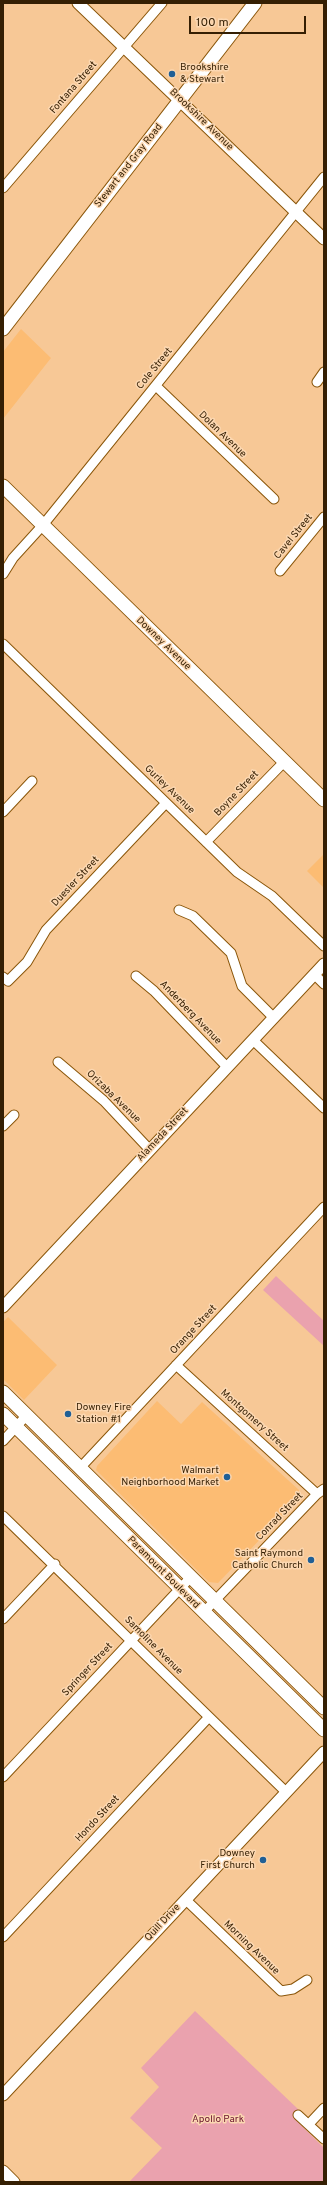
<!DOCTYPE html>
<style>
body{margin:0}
#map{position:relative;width:327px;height:2185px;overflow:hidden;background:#f7c896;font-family:Overpass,sans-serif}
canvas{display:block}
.frame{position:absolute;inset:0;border:4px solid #351f03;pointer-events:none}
.scale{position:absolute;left:189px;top:16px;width:117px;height:18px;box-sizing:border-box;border:2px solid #351f03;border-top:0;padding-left:5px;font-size:12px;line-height:14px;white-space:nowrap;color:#351f03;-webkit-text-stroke:3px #fcd8b2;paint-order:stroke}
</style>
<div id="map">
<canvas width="327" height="2185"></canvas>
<div class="frame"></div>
<div class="scale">100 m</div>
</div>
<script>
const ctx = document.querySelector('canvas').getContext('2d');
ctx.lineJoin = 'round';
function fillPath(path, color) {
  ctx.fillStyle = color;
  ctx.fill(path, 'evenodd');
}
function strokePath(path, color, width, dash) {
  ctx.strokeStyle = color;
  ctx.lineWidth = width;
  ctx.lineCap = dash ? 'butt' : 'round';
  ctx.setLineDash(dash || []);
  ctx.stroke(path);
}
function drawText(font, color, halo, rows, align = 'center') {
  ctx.font = font + ' Overpass,sans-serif';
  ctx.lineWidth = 3;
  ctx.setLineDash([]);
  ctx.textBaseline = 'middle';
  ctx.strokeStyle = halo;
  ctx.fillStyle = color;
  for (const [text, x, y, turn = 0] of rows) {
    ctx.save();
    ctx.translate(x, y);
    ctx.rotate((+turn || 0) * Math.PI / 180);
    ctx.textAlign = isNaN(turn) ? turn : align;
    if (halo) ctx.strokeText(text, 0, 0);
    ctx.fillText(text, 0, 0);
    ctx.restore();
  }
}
fillPath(new Path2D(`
 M 21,329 L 51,358 L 3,419 L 3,352 Z
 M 324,854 L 324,888 L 307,871 Z
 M 8,1317 L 57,1365 L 24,1400 L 3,1379 L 3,1322 Z
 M 157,1401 L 181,1424 L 202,1402 L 299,1490 L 298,1500 L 218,1583 L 209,1582 L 96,1470 L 97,1466 Z`), '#fcbc73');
fillPath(new Path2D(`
 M 276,1276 L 324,1321 L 324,1346 L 263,1290 Z
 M 195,2011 L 299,2110 L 293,2117 L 324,2148 L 324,2182 L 129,2182 L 162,2148 L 130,2118 L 159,2087 L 141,2068 Z`), '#eaa2ae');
const minor = new Path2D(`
 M 3,188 L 162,3
 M 317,382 L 324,372
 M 156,386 L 274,499
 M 280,571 L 324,517
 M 3,574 L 13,558 L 43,525 L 324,177
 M 3,644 L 237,872 L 272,896 L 324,946
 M 3,812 L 32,781
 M 206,842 L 284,762
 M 179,910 L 193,916 L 231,953 L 242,986 L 274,1018
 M 314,974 L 324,984
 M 136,976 L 154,991 L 227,1067
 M 3,977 L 8,981 L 27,962 L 46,930 L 166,803
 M 253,1040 L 324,1108
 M 58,1062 L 104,1101 L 150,1150
 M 3,1126 L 14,1115
 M 176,1365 L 317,1494
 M 3,1441 L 27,1415
 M 80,1468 L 324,1207
 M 3,1516 L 286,1792
 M 203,1613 L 317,1494 L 324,1489
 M 3,1619 L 55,1564
 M 3,1777 L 190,1578
 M 186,1900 L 281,1991 L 293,1989 L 307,1980
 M 3,1937 L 209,1717
 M 298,2115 L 324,2139
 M 309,2124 L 324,2108`);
const tertiary = new Path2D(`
 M 78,3 L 324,239
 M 3,1307 L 324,964
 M 3,2095 L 324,1752
 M 3,2171 L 14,2182`);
const secondary = new Path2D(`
 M 3,329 L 255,3
 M 3,486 L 324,800
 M 3,1392 L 324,1708
 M 3,1414 L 324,1730`);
strokePath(minor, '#8a560a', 11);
strokePath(tertiary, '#8a560a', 13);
strokePath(secondary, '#8a560a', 15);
strokePath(minor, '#fff', 9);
strokePath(tertiary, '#fff', 11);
strokePath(secondary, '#fff', 13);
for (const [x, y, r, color] of [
 [172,74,4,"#205f95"],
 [68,1414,4,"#205f95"],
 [227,1477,4,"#205f95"],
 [311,1560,4,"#205f95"],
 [263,1860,4,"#205f95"]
]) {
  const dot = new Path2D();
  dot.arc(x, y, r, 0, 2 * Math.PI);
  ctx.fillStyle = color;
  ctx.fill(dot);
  strokePath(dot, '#fcd8b2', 1.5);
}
drawText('10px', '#351f03', '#fcd8b2', [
 ["Brookshire",180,68,"left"],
 ["& Stewart",180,80,"left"],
 ["Downey Fire",76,1408,"left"],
 ["Station #1",76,1420,"left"],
 ["Walmart",219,1471],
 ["Neighborhood Market",219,1483],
 ["Saint Raymond",303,1554],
 ["Catholic Church",303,1566],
 ["Downey",255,1854],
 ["First Church",255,1866]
], 'right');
drawText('10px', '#351f03', '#fcd8b2', [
 ["Fontana Street",74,88,-49],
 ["Brookshire Avenue",201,120,44],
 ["Stewart and Gray Road",129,166,-52],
 ["Cole Street",155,369,-51],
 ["Dolan Avenue",222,435,44],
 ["Cavel Street",294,537,-51],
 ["Downey Avenue",163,644,44],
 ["Gurley Avenue",169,790,44],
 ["Boyne Street",237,794,-46],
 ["Duesler Street",76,882,-47],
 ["Anderberg Avenue",190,1013,46],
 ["Orizaba Avenue",113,1097,44],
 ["Alameda Street",163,1135,-47],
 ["Orange Street",194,1330,-47],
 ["Montgomery Street",254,1421,42],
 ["Conrad Street",280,1517,-46],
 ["Paramount Boulevard",163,1573,45],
 ["Samoline Avenue",153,1646,45],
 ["Springer Street",88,1670,-47],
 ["Hondo Street",98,1819,-47],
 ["Quill Drive",163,1923,-47],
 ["Morning Avenue",251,1948,44]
]);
drawText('10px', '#6a132e', '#fcd8b2', [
 ["Apollo Park",218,2120]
]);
</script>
